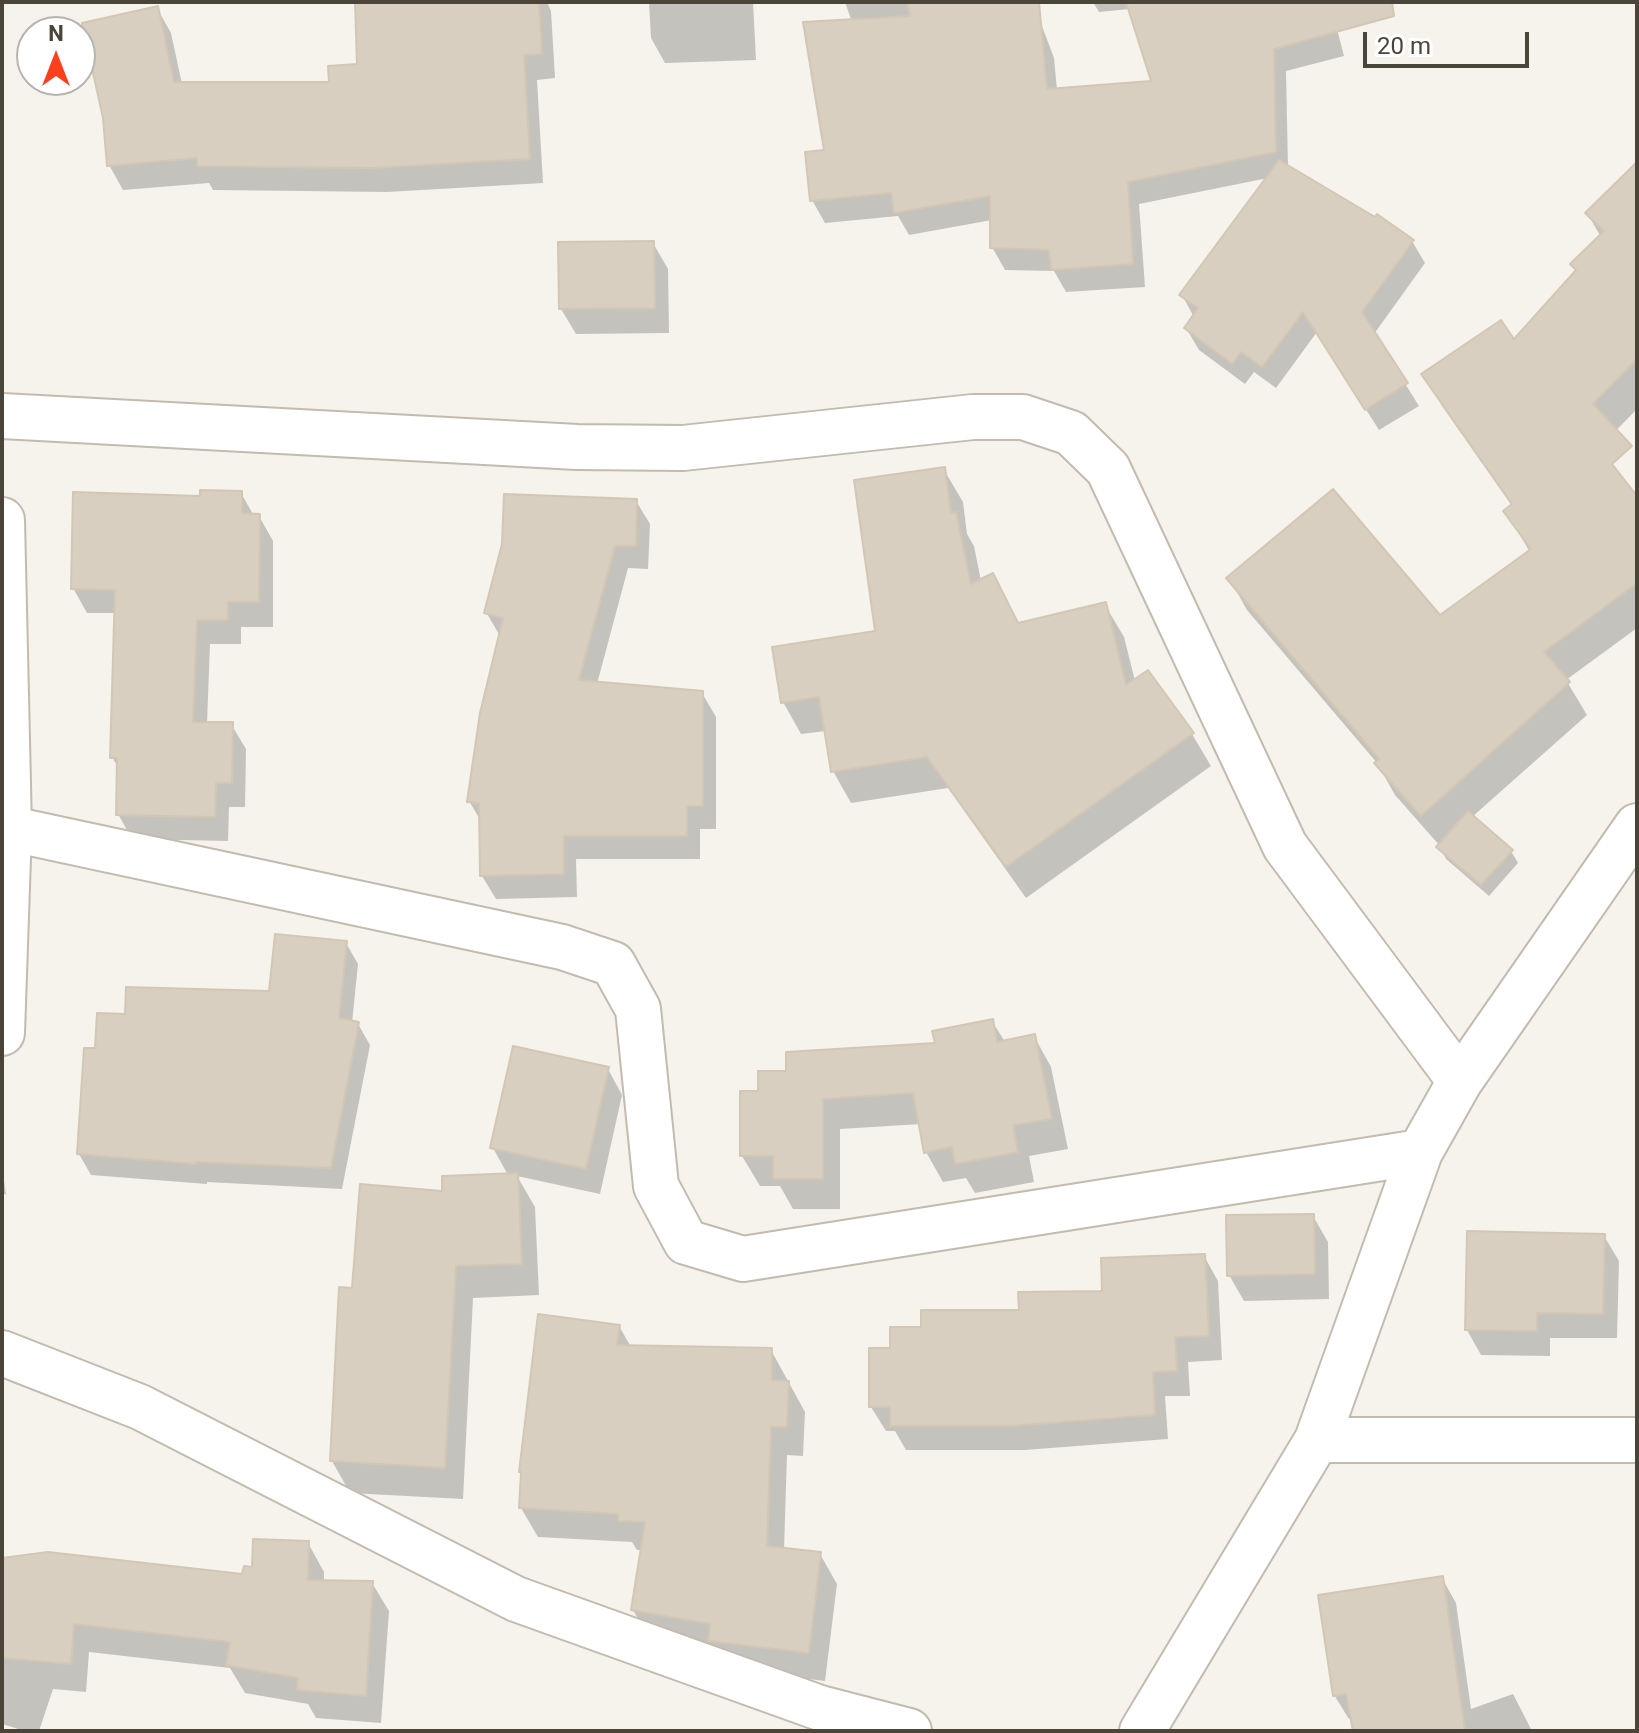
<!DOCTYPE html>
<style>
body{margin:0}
#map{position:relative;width:1639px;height:1733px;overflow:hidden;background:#f6f3ec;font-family:Roboto,sans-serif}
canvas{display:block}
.frame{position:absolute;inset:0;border:4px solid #4b4439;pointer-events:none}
.north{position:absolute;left:16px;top:16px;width:80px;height:80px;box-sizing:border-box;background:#fff;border:2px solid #b7b4b0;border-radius:50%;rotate:0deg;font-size:22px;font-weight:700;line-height:32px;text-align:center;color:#4b4439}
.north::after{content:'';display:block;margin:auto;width:28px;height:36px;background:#fc3f1d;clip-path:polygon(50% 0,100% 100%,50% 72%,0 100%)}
.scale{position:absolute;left:1363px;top:32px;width:166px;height:36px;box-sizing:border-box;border:4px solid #4b4439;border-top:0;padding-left:10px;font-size:24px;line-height:28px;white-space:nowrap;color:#4b4439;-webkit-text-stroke:6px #fff;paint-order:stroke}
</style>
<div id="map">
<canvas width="1639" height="1733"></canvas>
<div class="frame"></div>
<div class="north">N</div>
<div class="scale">20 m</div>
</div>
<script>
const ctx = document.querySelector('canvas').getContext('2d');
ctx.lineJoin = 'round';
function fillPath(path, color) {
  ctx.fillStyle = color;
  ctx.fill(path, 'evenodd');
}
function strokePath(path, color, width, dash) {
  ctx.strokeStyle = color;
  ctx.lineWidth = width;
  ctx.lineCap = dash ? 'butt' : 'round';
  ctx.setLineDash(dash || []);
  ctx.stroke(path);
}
fillPath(new Path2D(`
 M 357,2 L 547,2 L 551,11 L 555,78 L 537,80 L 543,183 L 387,192 L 213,190 L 209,183 L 123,190 L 109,165 L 157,8 L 171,33 L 182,84 L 331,84 L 359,66 Z
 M 649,2 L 753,2 L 756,60 L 665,63 L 651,38 Z
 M 845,2 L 1033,2 L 1054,58 L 1057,90 L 1154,82 L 1130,9 L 1099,12 L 1093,2 L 1330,2 L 1344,56 L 1286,71 L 1288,168 L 1412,241 L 1425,263 L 1374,334 L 1419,406 L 1379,430 L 1317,332 L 1276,388 L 1254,372 L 1245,384 L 1199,350 L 1186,328 L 1194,317 L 1182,295 L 1268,178 L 1139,204 L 1145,287 L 1066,292 L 1054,271 L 1005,270 L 992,247 L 992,220 L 909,235 L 898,216 L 825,223 L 812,200 L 826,152 L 852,22 Z
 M 1637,196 L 1637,409 L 1598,449 L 1637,535 L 1637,628 L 1566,680 L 1587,715 L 1472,817 L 1511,851 L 1518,863 L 1489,896 L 1446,859 L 1440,846 L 1395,795 L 1377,763 L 1247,610 L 1229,578 L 1439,618 L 1530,552 L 1505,511 L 1512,506 L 1442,406 L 1424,374 L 1514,342 L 1577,272 L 1573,265 L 1601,237 L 1587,213 Z
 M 653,243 L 668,269 L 669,333 L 576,334 L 561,309 Z
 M 944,470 L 963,502 L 967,534 L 974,546 L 981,581 L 993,576 L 1019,625 L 1105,605 L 1124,637 L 1135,681 L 1192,734 L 1211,766 L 1026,898 L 948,788 L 851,803 L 833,771 L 826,731 L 801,734 L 783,702 L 877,633 Z
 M 241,493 L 254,516 L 259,516 L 273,541 L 273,627 L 241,627 L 241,644 L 210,644 L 207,724 L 231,724 L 246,749 L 245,807 L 229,807 L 228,841 L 132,839 L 118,814 L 119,769 L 112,757 L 116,613 L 87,613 L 73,588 L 202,498 Z
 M 636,501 L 650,524 L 648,569 L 628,568 L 597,684 L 702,693 L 716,717 L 716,829 L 700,829 L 700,859 L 576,859 L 577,897 L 496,899 L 482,876 L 481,821 L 469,801 L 500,636 L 486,612 Z
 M 346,943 L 358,964 L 352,1023 L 358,1024 L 370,1045 L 342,1189 L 207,1182 L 207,1184 L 91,1175 L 79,1154 L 97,1050 L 271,993 Z
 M 992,1021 L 1005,1042 L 1034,1036 L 1051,1067 L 1068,1149 L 1029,1156 L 1034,1182 L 975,1193 L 966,1178 L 943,1182 L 926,1152 L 921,1124 L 840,1129 L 840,1209 L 793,1209 L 780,1186 L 760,1186 L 742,1156 L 760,1093 L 788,1073 L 937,1045 Z
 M 608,1069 L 622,1095 L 600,1194 L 517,1176 L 535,1207 L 539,1295 L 473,1298 L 463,1499 L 350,1493 L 332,1461 L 354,1290 L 444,1193 L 508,1175 L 493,1148 Z
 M 2,1168 L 6,1194 L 2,1195 Z
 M 1313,1216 L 1328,1242 L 1329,1299 L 1244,1301 L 1229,1275 Z
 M 1604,1236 L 1619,1261 L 1617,1338 L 1550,1338 L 1550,1356 L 1481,1355 L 1467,1330 Z
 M 1204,1256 L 1218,1281 L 1222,1360 L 1188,1362 L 1190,1396 L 1165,1396 L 1168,1439 L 1025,1450 L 906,1450 L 895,1431 L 886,1431 L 871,1407 L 892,1350 L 923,1329 L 1021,1312 L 1104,1293 Z
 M 619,1326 L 631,1347 L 771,1350 L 805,1412 L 803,1456 L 787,1455 L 784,1550 L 820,1554 L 837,1584 L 825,1681 L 727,1669 L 650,1639 L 633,1610 L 642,1550 L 637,1550 L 632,1542 L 538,1537 L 521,1508 Z
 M 308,1543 L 324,1572 L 324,1582 L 372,1583 L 389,1611 L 381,1723 L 316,1718 L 308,1704 L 245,1693 L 230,1668 L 89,1652 L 86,1692 L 53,1689 L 39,1731 L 25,1731 L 2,1724 L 2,1560 L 244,1576 Z
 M 1442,1578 L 1456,1603 L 1471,1709 L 1513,1694 L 1532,1731 L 1355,1731 L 1353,1719 L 1349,1719 L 1334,1695 Z`), '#0003');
const building = new Path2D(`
 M 355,2 L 539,2 L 542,54 L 524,55 L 530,159 L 371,168 L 197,166 L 197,158 L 107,166 L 103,118 L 82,23 L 158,6 L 174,82 L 329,82 L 328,66 L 357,64 Z
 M 907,2 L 1039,2 L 1047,89 L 1151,81 L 1126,2 L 1392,2 L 1394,16 L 1274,49 L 1276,152 L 1128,182 L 1133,264 L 1051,270 L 1049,250 L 990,248 L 990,196 L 894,213 L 891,193 L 810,201 L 805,152 L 824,150 L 803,22 L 910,16 Z
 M 1279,160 L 1375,217 L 1377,214 L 1414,240 L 1362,312 L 1408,383 L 1365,410 L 1303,312 L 1262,367 L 1241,352 L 1232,364 L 1184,328 L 1198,308 L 1179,295 Z
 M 1637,162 L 1637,359 L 1593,404 L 1632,446 L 1612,464 L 1637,496 L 1637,583 L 1544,652 L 1570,682 L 1421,816 L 1374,763 L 1379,759 L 1226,578 L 1333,489 L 1440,615 L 1531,549 L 1503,511 L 1512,504 L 1421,374 L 1501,320 L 1514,339 L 1576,270 L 1570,264 L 1604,231 L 1585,213 Z
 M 654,241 L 655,308 L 559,309 L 558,242 Z
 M 945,467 L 951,513 L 956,512 L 971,584 L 993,573 L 1018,623 L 1106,602 L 1126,685 L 1148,670 L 1194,733 L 1006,867 L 927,757 L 831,772 L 819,697 L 781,703 L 772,647 L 875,631 L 854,480 Z
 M 200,490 L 242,491 L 242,513 L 260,514 L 259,602 L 228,602 L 228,620 L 197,620 L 193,722 L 233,722 L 232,783 L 216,783 L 215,817 L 116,815 L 117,758 L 110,758 L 115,590 L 71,589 L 73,492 L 200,496 Z
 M 504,494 L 637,499 L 636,546 L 615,546 L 579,680 L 703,691 L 703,806 L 687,806 L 687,836 L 564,836 L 564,874 L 480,876 L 479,803 L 467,802 L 480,713 L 503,618 L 484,613 L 502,544 Z
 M 1468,811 L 1513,850 L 1481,885 L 1436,847 Z
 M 275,934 L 347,941 L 339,1018 L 359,1022 L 331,1168 L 196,1162 L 196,1164 L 77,1154 L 84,1048 L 95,1048 L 97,1013 L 125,1014 L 126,987 L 269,991 Z
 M 993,1019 L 997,1042 L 1035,1034 L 1052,1119 L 1013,1125 L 1018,1152 L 955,1164 L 952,1147 L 924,1153 L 913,1093 L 823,1099 L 823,1179 L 773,1179 L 773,1156 L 740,1156 L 740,1091 L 758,1091 L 758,1071 L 786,1071 L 786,1052 L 935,1043 L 932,1031 Z
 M 513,1046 L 609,1067 L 586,1169 L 490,1148 Z
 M 518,1173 L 522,1264 L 456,1266 L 445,1468 L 330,1461 L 339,1287 L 352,1288 L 360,1184 L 442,1191 L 442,1176 Z
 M 1314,1214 L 1315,1274 L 1227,1276 L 1226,1215 Z
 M 1467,1231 L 1605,1234 L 1603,1314 L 1537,1313 L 1537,1331 L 1465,1330 Z
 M 1205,1254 L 1209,1336 L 1175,1337 L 1177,1371 L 1153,1372 L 1155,1415 L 1010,1426 L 890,1426 L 890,1407 L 869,1407 L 869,1348 L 890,1348 L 890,1327 L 921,1327 L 921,1310 L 1019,1310 L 1018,1292 L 1102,1291 L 1101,1258 Z
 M 538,1314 L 620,1325 L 617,1345 L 772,1348 L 772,1380 L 789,1381 L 787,1427 L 771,1427 L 767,1546 L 821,1552 L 809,1653 L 708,1641 L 710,1624 L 631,1610 L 645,1522 L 618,1521 L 618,1514 L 519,1508 L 521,1472 L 519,1472 Z
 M 253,1539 L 309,1541 L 308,1580 L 373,1581 L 366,1696 L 297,1690 L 298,1678 L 226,1665 L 230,1642 L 74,1624 L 71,1664 L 2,1658 L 2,1558 L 48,1552 L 242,1574 L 244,1566 L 252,1567 Z
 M 1443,1576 L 1465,1731 L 1353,1731 L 1346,1694 L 1333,1696 L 1318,1595 Z`);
fillPath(building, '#d8cfc1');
strokePath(building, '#d3c7b4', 2);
const minor = new Path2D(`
 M 2,416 L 577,447 L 683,448 L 973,417 L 1023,417 L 1071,433 L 1108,469 L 1285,846 L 1460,1081
 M 2,520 L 9,828 L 2,1033
 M 2,827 L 562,947 L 613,964 L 638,1009 L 656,1186 L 686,1242 L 743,1259 L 1420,1152
 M 2,1353 L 140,1407 L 516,1599 L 820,1708 L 909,1731
 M 1317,1440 L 1637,1440
 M 1142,1731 L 1317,1440 L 1420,1152 L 1460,1081 L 1637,826`);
strokePath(minor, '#c2bbae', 48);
strokePath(minor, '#fff', 44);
</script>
